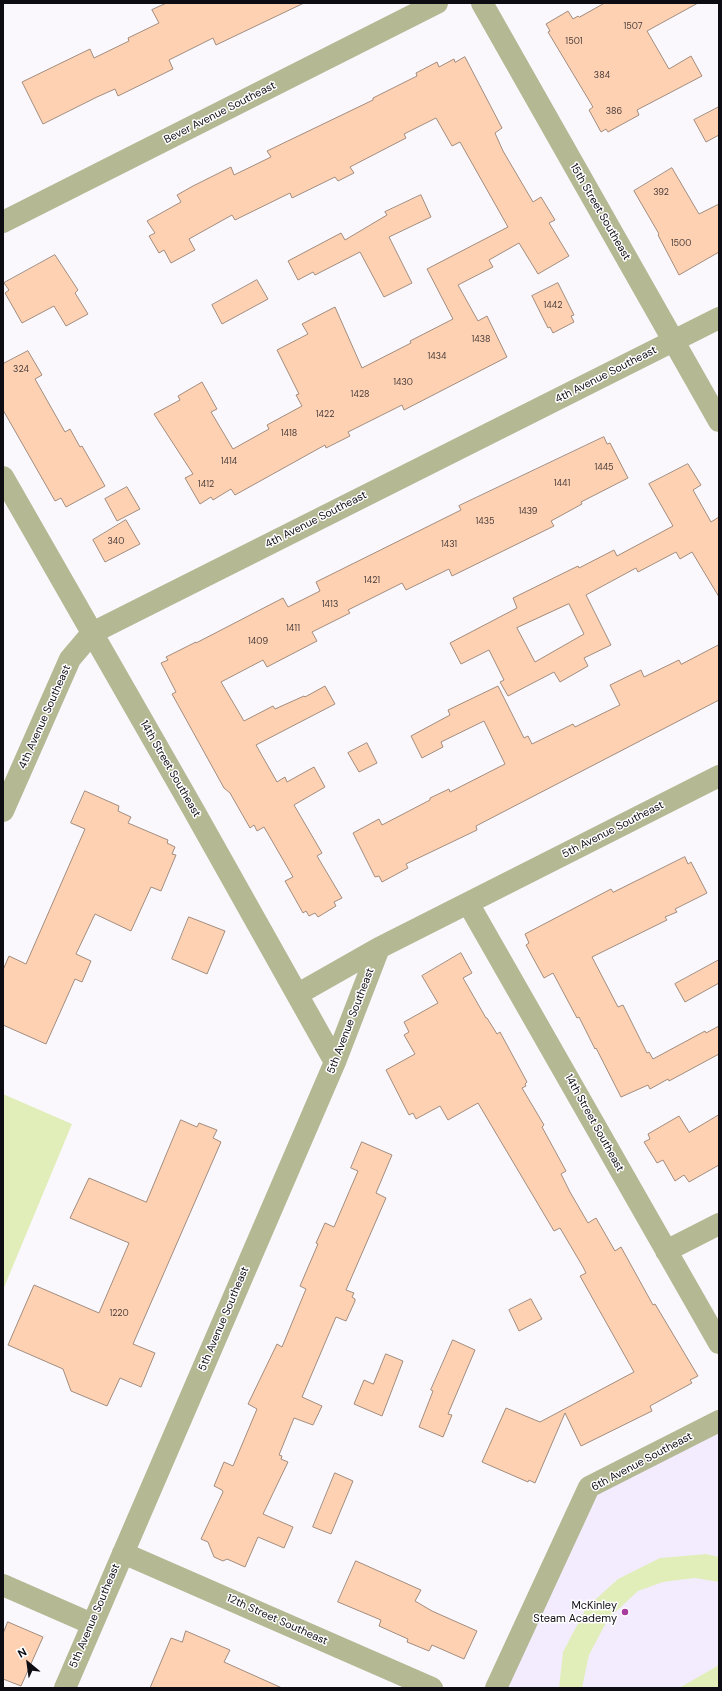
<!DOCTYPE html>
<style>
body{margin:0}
#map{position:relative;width:722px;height:1691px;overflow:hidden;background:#faf8fd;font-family:"DM Sans",sans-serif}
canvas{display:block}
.frame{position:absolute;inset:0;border:4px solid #0e0c13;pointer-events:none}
.north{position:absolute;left:8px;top:1643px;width:40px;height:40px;-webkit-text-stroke:3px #fff;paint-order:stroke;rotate:331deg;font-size:11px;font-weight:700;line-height:16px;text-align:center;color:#0e0c13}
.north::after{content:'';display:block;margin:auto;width:14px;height:18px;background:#0e0c13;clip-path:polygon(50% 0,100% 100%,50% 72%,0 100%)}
</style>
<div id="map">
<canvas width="722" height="1691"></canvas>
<div class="frame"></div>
<div class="north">N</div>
</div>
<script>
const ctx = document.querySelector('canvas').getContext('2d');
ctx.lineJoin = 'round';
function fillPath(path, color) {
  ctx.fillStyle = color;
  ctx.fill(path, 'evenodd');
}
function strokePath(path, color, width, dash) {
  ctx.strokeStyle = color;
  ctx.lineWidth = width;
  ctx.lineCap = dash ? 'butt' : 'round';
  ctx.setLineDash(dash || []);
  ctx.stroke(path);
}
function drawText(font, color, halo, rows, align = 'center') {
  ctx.font = font + ' "DM Sans",sans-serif';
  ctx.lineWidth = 3;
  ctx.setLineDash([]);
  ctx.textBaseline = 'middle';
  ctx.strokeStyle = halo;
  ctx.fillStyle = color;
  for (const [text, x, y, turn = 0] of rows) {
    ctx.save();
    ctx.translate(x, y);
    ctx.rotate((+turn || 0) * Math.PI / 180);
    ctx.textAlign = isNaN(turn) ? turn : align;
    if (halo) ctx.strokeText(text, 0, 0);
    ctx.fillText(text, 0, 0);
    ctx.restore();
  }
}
fillPath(new Path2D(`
 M 719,1421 L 719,1688 L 496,1688 L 589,1487 Z`), '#f3ecff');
fillPath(new Path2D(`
 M 3,1094 L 72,1124 L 3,1290 Z
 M 706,1554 L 719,1557 L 719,1582 L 695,1578 L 663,1582 L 638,1591 L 608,1619 L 589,1655 L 582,1688 L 559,1688 L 563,1652 L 586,1608 L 618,1579 L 660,1558 Z
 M 719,1665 L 719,1688 L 679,1688 Z`), '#e2eeba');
const building = new Path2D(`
 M 167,3 L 304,3 L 216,45 L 213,38 L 169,60 L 173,69 L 118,96 L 115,89 L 97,97 L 43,124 L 22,82 L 90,49 L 94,58 L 129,41 L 128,38 L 159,23 L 152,10 Z
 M 605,3 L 698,3 L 647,31 L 669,69 L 691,56 L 702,76 L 637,110 L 639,115 L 608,132 L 606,129 L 601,132 L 589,110 L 593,107 L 548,32 L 550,31 L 546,24 L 568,11 L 573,19 L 578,16 L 579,17 Z
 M 465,57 L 502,128 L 495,133 L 503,151 L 533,202 L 541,197 L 555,220 L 549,223 L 569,256 L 538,274 L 519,243 L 489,260 L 493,267 L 458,285 L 478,321 L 487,316 L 507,357 L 404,410 L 402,405 L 348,432 L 350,436 L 326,448 L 325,445 L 235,495 L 231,489 L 213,500 L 211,497 L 200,504 L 185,478 L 193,474 L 154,414 L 180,400 L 178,396 L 202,382 L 217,409 L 211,412 L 233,449 L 269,429 L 267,425 L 302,406 L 296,395 L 299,394 L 277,350 L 308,334 L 302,324 L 335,307 L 362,368 L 411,343 L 410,341 L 453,319 L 427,269 L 508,227 L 460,142 L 452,146 L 436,118 L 404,134 L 406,138 L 350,167 L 354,173 L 338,181 L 335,177 L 292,198 L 290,193 L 235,220 L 232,215 L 189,239 L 195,250 L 171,263 L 164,250 L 159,253 L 149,236 L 155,233 L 147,221 L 181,202 L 177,195 L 193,186 L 231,167 L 234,175 L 236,174 L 271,157 L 267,151 L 373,100 L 373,98 L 417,76 L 416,73 L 437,62 L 439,67 L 454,59 L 455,62 Z
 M 719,107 L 719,135 L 706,142 L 694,120 Z
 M 672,168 L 699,214 L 719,204 L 719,252 L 679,275 L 658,235 L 659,234 L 634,191 Z
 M 421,195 L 431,217 L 389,237 L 412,283 L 384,297 L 360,252 L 315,275 L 313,272 L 298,280 L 288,261 L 341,233 L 345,240 L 387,215 L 385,212 Z
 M 55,255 L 78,290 L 75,293 L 88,314 L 66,326 L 54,306 L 22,323 L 5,293 L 9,290 L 4,283 Z
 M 257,280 L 268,299 L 222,324 L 212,305 Z
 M 558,283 L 574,315 L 571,316 L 574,322 L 553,333 L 550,327 L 548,328 L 532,296 Z
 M 28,351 L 42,375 L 35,379 L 65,432 L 70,429 L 80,447 L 82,446 L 105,486 L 66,507 L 61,498 L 55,501 L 3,410 L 3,364 Z
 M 604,437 L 607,444 L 610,443 L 628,478 L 581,502 L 582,504 L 551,521 L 554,526 L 452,576 L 449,569 L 406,590 L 402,583 L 348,610 L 350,613 L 312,632 L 317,641 L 267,667 L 263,660 L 221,682 L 244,721 L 273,706 L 275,709 L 304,696 L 305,697 L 325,686 L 335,704 L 256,745 L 277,782 L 285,777 L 287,782 L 314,767 L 325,787 L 294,805 L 322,853 L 317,856 L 342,898 L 334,902 L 336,906 L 318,917 L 315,913 L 309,916 L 306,911 L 303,913 L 285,881 L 293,877 L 264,827 L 257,831 L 254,825 L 250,828 L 230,793 L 224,788 L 172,694 L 176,692 L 161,663 L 168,660 L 166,657 L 196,642 L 196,643 L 283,598 L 288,607 L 320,591 L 316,582 L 461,510 L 459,506 Z
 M 688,464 L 701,485 L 693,490 L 711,522 L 719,517 L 719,597 L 692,552 L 680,559 L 676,552 L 638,572 L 636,568 L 586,595 L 611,645 L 584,658 L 588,666 L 560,682 L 554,672 L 508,696 L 500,682 L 504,680 L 489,650 L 461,664 L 450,643 L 517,608 L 513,598 L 578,566 L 579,568 L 614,550 L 617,556 L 673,526 L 649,484 ZM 569,604 L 584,634 L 535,662 L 517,628 Z
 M 127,487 L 140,509 L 117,521 L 105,499 Z
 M 126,520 L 140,544 L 105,562 L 93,540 Z
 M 719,645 L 719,700 L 476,826 L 477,830 L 406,864 L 408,868 L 382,882 L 379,876 L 375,877 L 353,833 L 379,819 L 382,825 L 430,800 L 430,798 L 449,789 L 450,792 L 505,764 L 484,721 L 441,742 L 443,747 L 422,758 L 411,736 L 450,715 L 448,710 L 498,686 L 524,738 L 528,736 L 532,744 L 573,724 L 575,727 L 620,705 L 610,685 L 641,670 L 644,677 L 679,660 L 681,664 Z
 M 367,743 L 377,763 L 359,772 L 348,753 Z
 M 85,791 L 119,806 L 118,811 L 131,817 L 128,823 L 168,840 L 167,843 L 175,847 L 172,854 L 176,855 L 161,891 L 151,887 L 131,931 L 95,914 L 76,954 L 91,961 L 82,982 L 75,979 L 46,1044 L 3,1025 L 3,970 L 9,956 L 26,964 L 85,829 L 71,823 Z
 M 685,857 L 688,864 L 691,862 L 707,893 L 675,909 L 677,912 L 665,917 L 667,920 L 592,957 L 618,1007 L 623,1005 L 647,1053 L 649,1052 L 653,1059 L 705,1031 L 706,1033 L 719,1026 L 719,1054 L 669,1081 L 668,1079 L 650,1089 L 648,1085 L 621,1097 L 596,1048 L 595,1049 L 579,1017 L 577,1018 L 553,973 L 544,978 L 526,945 L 529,943 L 525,934 L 611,889 L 613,892 Z
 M 189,917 L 225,931 L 207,974 L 172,959 Z
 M 461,953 L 472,973 L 463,978 L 486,1018 L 487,1018 L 497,1034 L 500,1032 L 527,1082 L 525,1084 L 526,1086 L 522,1088 L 544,1125 L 542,1127 L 566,1171 L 561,1174 L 570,1192 L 588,1223 L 596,1218 L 615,1251 L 621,1247 L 653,1305 L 655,1304 L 698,1376 L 690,1380 L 692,1383 L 650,1406 L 652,1411 L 581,1446 L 565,1413 L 535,1483 L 529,1480 L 528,1482 L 482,1462 L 506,1408 L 540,1422 L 634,1372 L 580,1276 L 586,1273 L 583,1267 L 560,1228 L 554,1231 L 478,1103 L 448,1120 L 440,1106 L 416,1119 L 413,1113 L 409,1115 L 386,1070 L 415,1054 L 404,1035 L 409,1032 L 404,1022 L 438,1003 L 422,976 Z
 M 719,960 L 719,983 L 685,1002 L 675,984 Z
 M 719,1115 L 719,1165 L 689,1182 L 684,1175 L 675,1181 L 663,1160 L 657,1163 L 644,1142 L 650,1139 L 648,1134 L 679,1116 L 689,1132 Z
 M 181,1120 L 197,1127 L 199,1123 L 217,1130 L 213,1138 L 221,1142 L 133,1344 L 155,1353 L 141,1387 L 120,1378 L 107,1406 L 71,1391 L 63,1369 L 8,1345 L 34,1285 L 99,1313 L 129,1243 L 70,1218 L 89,1178 L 146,1202 Z
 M 362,1142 L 392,1155 L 376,1193 L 386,1198 L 346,1290 L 354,1293 L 352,1297 L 355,1299 L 355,1301 L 346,1321 L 336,1317 L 302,1397 L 322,1406 L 313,1425 L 294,1418 L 279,1455 L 282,1456 L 281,1459 L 288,1462 L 263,1514 L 293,1527 L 284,1548 L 258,1537 L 245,1567 L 227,1559 L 223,1561 L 214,1557 L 208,1542 L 201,1539 L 223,1492 L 222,1490 L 214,1486 L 224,1462 L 233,1466 L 257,1409 L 248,1404 L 277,1344 L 282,1347 L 306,1289 L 300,1286 L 318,1244 L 316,1243 L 325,1223 L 334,1227 L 358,1171 L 351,1168 Z
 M 531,1299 L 542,1319 L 519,1331 L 509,1310 Z
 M 453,1340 L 475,1350 L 448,1414 L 452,1415 L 443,1437 L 419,1427 L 433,1391 L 431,1390 Z
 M 386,1354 L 403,1361 L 382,1416 L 354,1404 L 364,1380 L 373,1384 Z
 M 335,1473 L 353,1481 L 331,1534 L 313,1527 Z
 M 356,1561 L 421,1590 L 415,1601 L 432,1611 L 477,1631 L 464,1659 L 432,1645 L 429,1651 L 407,1642 L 408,1639 L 379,1626 L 381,1620 L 338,1602 Z
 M 8,1622 L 43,1637 L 21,1686 L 3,1679 L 3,1634 Z
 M 186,1631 L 230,1650 L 224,1662 L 282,1688 L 150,1688 L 171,1638 L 182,1642 Z`);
fillPath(building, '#fed1b2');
strokePath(building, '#a18c7e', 1);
strokePath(new Path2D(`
 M 482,3 L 719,421
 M 3,222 L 437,3
 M 3,477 L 193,809 L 335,1062
 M 3,811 L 70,659 L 92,633 L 719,318
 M 468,903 L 719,1343
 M 298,994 L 379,948 L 719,776
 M 666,1251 L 719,1224
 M 123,1553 L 432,1688
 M 3,1585 L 92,1624
 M 65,1688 L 335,1062 L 379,948
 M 496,1688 L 589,1487 L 719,1421`), '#b4b893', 22);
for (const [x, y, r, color] of [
 [625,1612,4,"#a83c9c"]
]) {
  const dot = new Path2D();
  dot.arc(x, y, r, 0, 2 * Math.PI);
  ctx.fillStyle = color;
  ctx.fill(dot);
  strokePath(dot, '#fff', 1.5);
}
drawText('9px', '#4a3d3b', null, [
 ["1507",633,27],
 ["1501",574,42],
 ["384",602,76],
 ["386",614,112],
 ["392",661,193],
 ["1500",681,244],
 ["1442",553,306],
 ["1438",481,340],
 ["1434",437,357],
 ["324",21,370],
 ["1430",403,383],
 ["1428",360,395],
 ["1422",325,415],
 ["1418",289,434],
 ["1414",229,462],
 ["1445",604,468],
 ["1441",562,484],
 ["1412",206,485],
 ["1439",528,512],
 ["1435",485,522],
 ["340",116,542],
 ["1431",449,545],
 ["1421",372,581],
 ["1413",330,605],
 ["1411",293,629],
 ["1409",258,642],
 ["1220",119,1314]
]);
drawText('11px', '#0e0c13', '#fff', [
 ["Bever Avenue Southeast",220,113,-27],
 ["15th Street Southeast",600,212,60],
 ["4th Avenue Southeast",606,375,-27],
 ["4th Avenue Southeast",316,520,-27],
 ["4th Avenue Southeast",45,717,-66],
 ["14th Street Southeast",170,769,60],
 ["5th Avenue Southeast",613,830,-27],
 ["5th Avenue Southeast",351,1021,-69],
 ["14th Street Southeast",594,1123,61],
 ["5th Avenue Southeast",224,1319,-67],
 ["6th Avenue Southeast",642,1462,-28],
 ["5th Avenue Southeast",95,1616,-67],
 ["12th Street Southeast",277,1620,24]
]);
drawText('11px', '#0e0c13', '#fff', [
 ["McKinley",617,1606],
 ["Steam Academy",617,1619]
], 'right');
</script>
